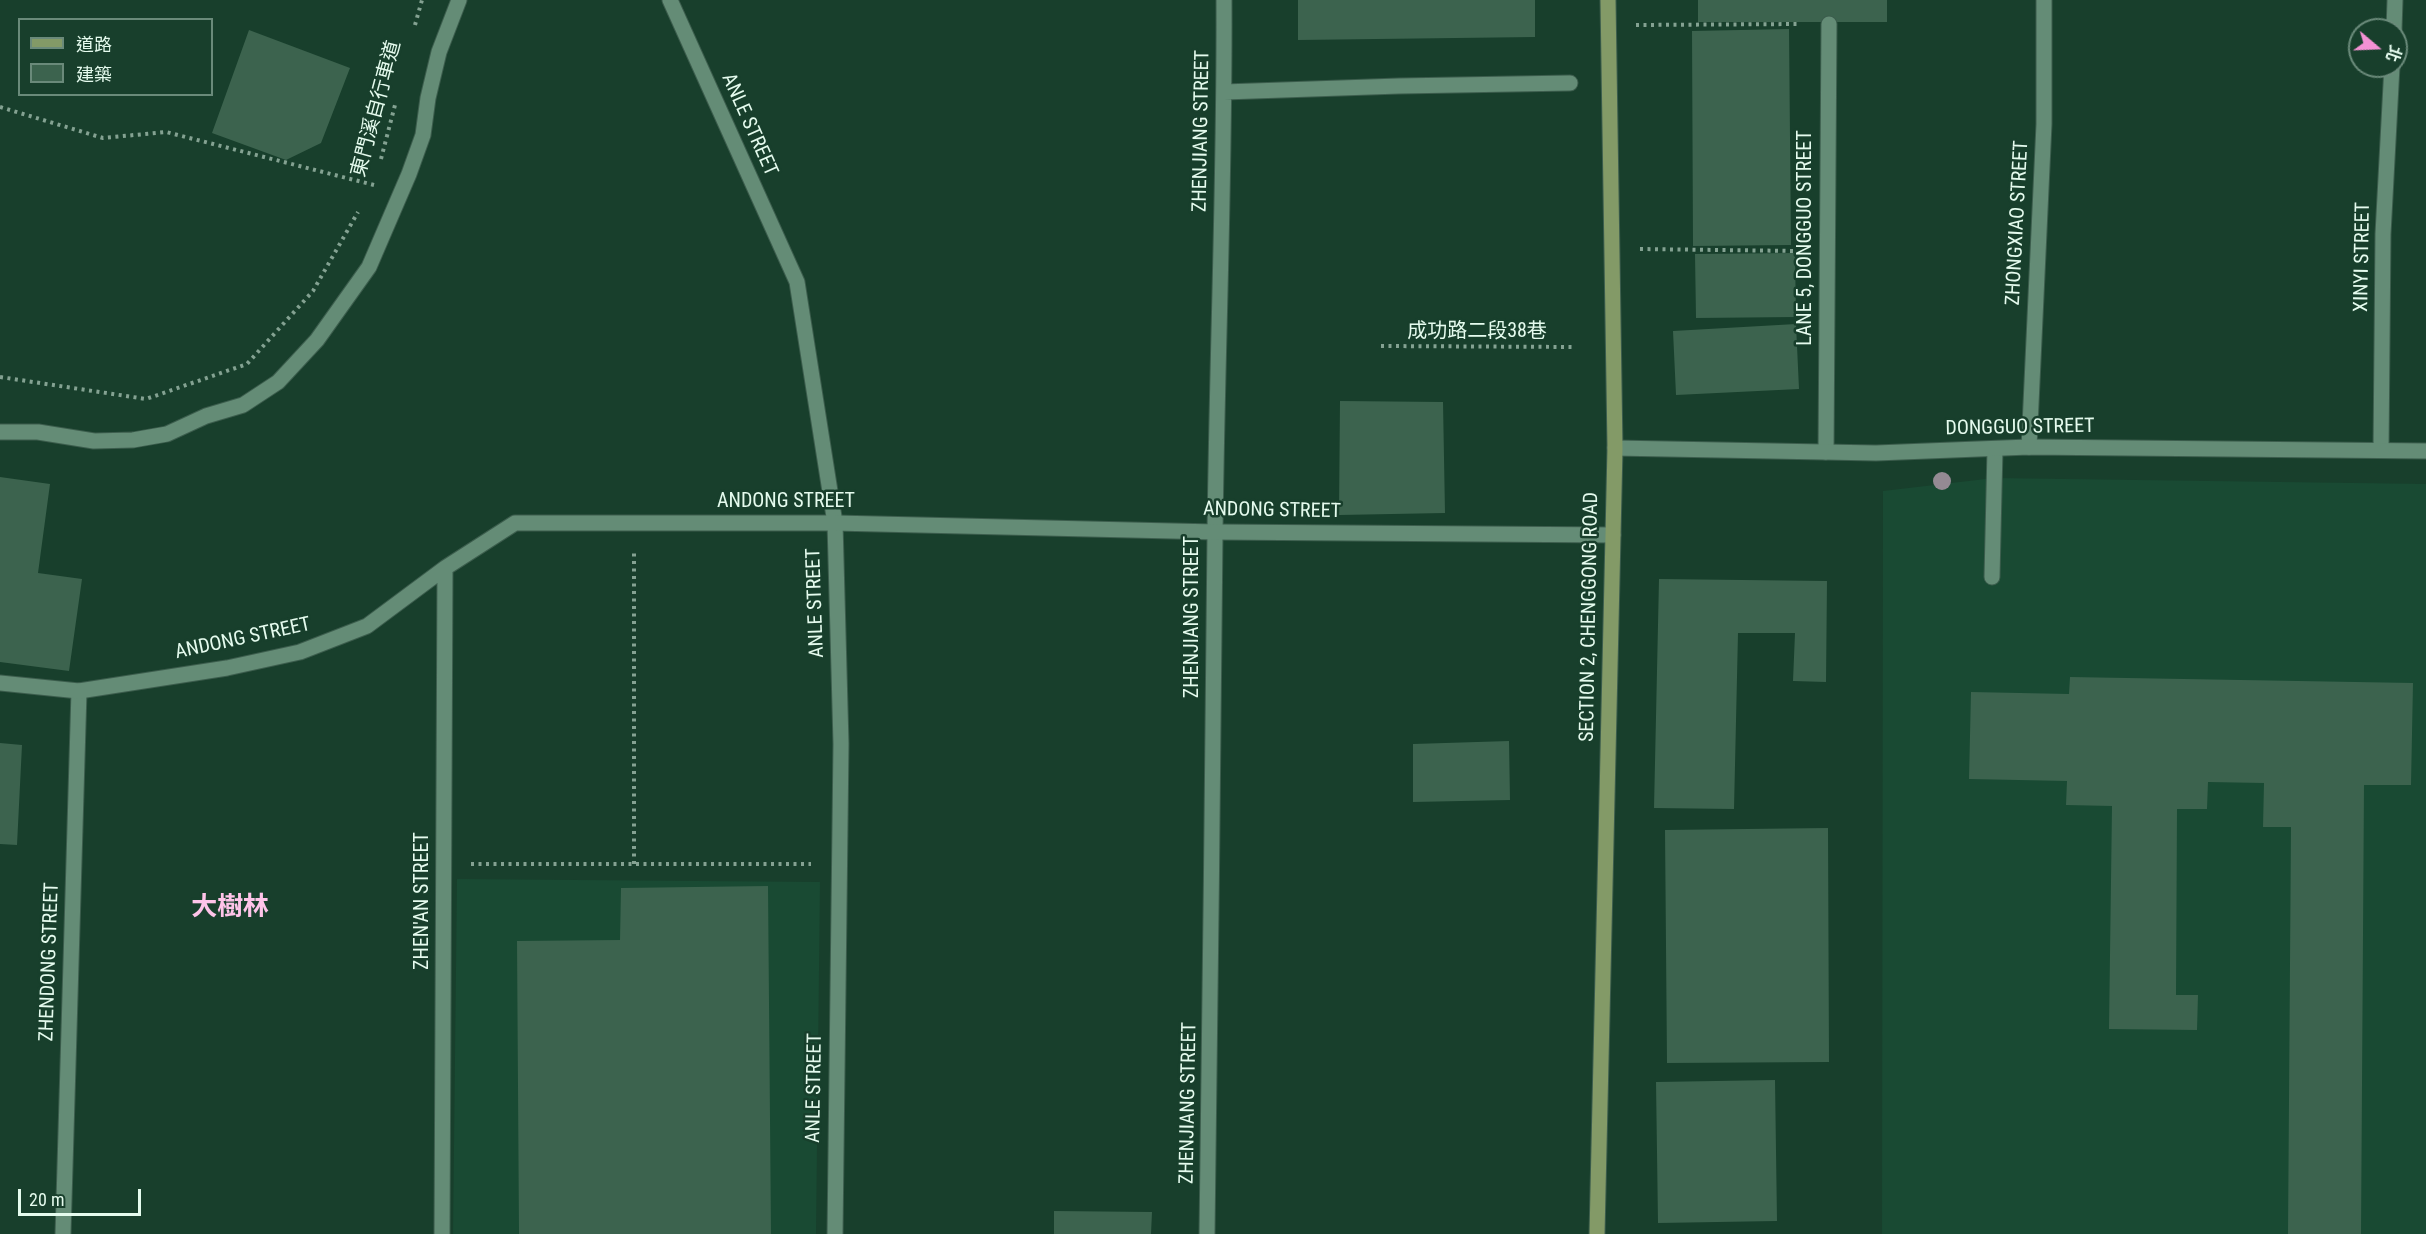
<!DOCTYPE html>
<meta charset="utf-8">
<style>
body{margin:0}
#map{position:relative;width:2426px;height:1234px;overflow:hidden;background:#183f2c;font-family:"Roboto Condensed","Noto Sans TC",sans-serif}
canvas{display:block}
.legend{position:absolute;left:18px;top:18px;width:195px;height:78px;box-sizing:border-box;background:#183f2c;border:2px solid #6a8a7a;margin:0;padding:8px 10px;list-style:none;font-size:18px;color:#e5fbee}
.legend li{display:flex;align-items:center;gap:12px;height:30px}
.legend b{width:30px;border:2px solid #6a8a7a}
.north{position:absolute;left:2348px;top:18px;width:60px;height:60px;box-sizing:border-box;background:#183f2c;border:2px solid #6a8a7a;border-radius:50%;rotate:109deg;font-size:16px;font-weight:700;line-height:24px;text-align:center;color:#e5fbee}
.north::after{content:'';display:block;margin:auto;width:21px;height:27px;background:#f491d4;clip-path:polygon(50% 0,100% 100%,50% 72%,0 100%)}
.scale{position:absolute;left:18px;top:1189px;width:123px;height:27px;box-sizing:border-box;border:3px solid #e5fbee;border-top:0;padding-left:8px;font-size:18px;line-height:21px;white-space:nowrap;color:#e5fbee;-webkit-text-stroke:4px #183f2c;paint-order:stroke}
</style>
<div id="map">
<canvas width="2426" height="1234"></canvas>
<ul class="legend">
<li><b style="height:8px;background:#839a67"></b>道路</li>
<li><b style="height:16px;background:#3c634e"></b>建築</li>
</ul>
<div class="north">北</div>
<div class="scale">20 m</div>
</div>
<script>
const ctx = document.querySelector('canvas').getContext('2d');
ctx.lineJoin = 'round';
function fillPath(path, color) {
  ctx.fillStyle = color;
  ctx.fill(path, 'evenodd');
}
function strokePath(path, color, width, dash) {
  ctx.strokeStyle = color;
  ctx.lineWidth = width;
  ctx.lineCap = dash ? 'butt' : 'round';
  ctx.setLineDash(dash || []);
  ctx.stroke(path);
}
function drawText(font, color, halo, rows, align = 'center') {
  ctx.font = font + ' "Roboto Condensed","Noto Sans TC",sans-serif';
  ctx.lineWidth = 5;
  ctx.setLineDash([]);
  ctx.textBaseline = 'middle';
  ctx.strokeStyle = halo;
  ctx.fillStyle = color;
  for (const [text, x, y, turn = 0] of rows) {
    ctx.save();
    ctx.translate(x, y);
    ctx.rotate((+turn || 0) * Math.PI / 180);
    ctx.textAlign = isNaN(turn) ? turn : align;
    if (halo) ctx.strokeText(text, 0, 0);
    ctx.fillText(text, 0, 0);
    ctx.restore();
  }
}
fillPath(new Path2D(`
 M 1994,478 L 2426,484 L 2426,1234 L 1882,1234 L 1883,491 Z
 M 457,879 L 820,882 L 816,1234 L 453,1234 Z`), '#194a33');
fillPath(new Path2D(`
 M 1298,0 L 1535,0 L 1535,37 L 1298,40 Z
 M 1698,0 L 1887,0 L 1887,22 L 1698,22 Z
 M 1789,29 L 1791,245 L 1693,246 L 1692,31 Z
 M 249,30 L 350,68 L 321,143 L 286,160 L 212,133 Z
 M 1795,253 L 1796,317 L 1696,318 L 1695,254 Z
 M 1796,324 L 1799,389 L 1676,395 L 1673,331 Z
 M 1340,401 L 1443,402 L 1445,513 L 1339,515 Z
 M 0,477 L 50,484 L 38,573 L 82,579 L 69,671 L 0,662 Z
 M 1659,579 L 1827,581 L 1826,682 L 1793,681 L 1795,633 L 1738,633 L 1734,809 L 1654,808 Z
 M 2070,677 L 2413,683 L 2411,785 L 2364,785 L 2361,1234 L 2288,1234 L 2291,827 L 2263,827 L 2264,783 L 2208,782 L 2207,809 L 2177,809 L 2176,995 L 2198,995 L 2197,1030 L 2109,1029 L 2112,806 L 2066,805 L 2067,781 L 1969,779 L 1971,692 L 2069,694 Z
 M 1509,741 L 1510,800 L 1413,802 L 1413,744 Z
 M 0,743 L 22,745 L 17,845 L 0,844 Z
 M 1828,828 L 1829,1062 L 1667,1063 L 1665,830 Z
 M 768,886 L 771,1234 L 519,1234 L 517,941 L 620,940 L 621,888 Z
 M 1775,1080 L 1777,1221 L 1658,1223 L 1656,1082 Z
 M 1054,1211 L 1152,1212 L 1151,1234 L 1054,1234 Z`), '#3c634e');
const lane = new Path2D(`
 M 670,0 L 797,282 L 835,523 L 841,744 L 835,1234
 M 2394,30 L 2395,0
 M 1224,92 L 1399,86 L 1570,83
 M 0,432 L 38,432 L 94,441 L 133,440 L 167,434 L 206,416 L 243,405 L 278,382 L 317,340 L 369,267 L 409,174 L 423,135 L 428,98 L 439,52 L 459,0
 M 2029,447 L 2044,124 L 2044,0
 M 2381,450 L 2383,234 L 2392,66
 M 1826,452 L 1829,24
 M 1992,577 L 1995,449
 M 63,1234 L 79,691
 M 1207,1234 C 1211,1000 1212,767 1215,533 C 1217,355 1225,178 1224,0`);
const street = new Path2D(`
 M 1615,448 L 1876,453 L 2029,447 L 2426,451
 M 0,683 L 79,691 L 227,668 L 300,652 L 367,626 L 445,568 L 515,523 L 835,523 L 1215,532 L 1613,535
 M 442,1234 L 445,568`);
const secondary = new Path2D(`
 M 1597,1234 L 1615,448 L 1608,0`);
strokePath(lane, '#3c5d4d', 17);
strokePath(street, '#3c5d4d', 17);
strokePath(secondary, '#3c5d4d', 17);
strokePath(new Path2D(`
 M 415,25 L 422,0
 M 1636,25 L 1800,24
 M 0,107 L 103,138 L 166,132 L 374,185
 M 381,159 L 395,105
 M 1640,249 L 1798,251
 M 1381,346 L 1573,347
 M 0,377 L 146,399 L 247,364 L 313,291 L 358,212
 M 471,864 L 811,864
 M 634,864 L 634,551`), '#84a292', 4, [3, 4.5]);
strokePath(lane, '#648c76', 15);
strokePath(street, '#648c76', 15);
strokePath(secondary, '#839a67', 15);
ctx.fillStyle = '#948a93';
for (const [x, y] of [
 [1942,481]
]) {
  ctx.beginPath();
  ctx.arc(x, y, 9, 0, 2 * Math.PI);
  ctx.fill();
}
drawText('20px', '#e5fbee', '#183f2c', [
 ["東門溪自行車道",377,109,-75],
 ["ANLE STREET",749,125,66],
 ["ZHENJIANG STREET",1202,131,-89],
 ["ZHONGXIAO STREET",2018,223,-87],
 ["LANE 5, DONGGUO STREET",1806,238,-90],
 ["XINYI STREET",2363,257,-89],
 ["成功路二段38巷",1477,332],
 ["DONGGUO STREET",2020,428,-1],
 ["ANDONG STREET",786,502],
 ["ANDONG STREET",1272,511,1],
 ["ANLE STREET",816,603,-92],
 ["ZHENJIANG STREET",1193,617,-90],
 ["SECTION 2, CHENGGONG ROAD",1590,617,-89],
 ["ANDONG STREET",243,639,-12],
 ["ZHEN'AN STREET",423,901,-90],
 ["ZHENDONG STREET",50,962,-88],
 ["ANLE STREET",815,1088,-89],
 ["ZHENJIANG STREET",1189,1103,-89]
]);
drawText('bold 26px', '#fec4e9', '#183f2c', [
 ["大樹林",230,908]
]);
</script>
